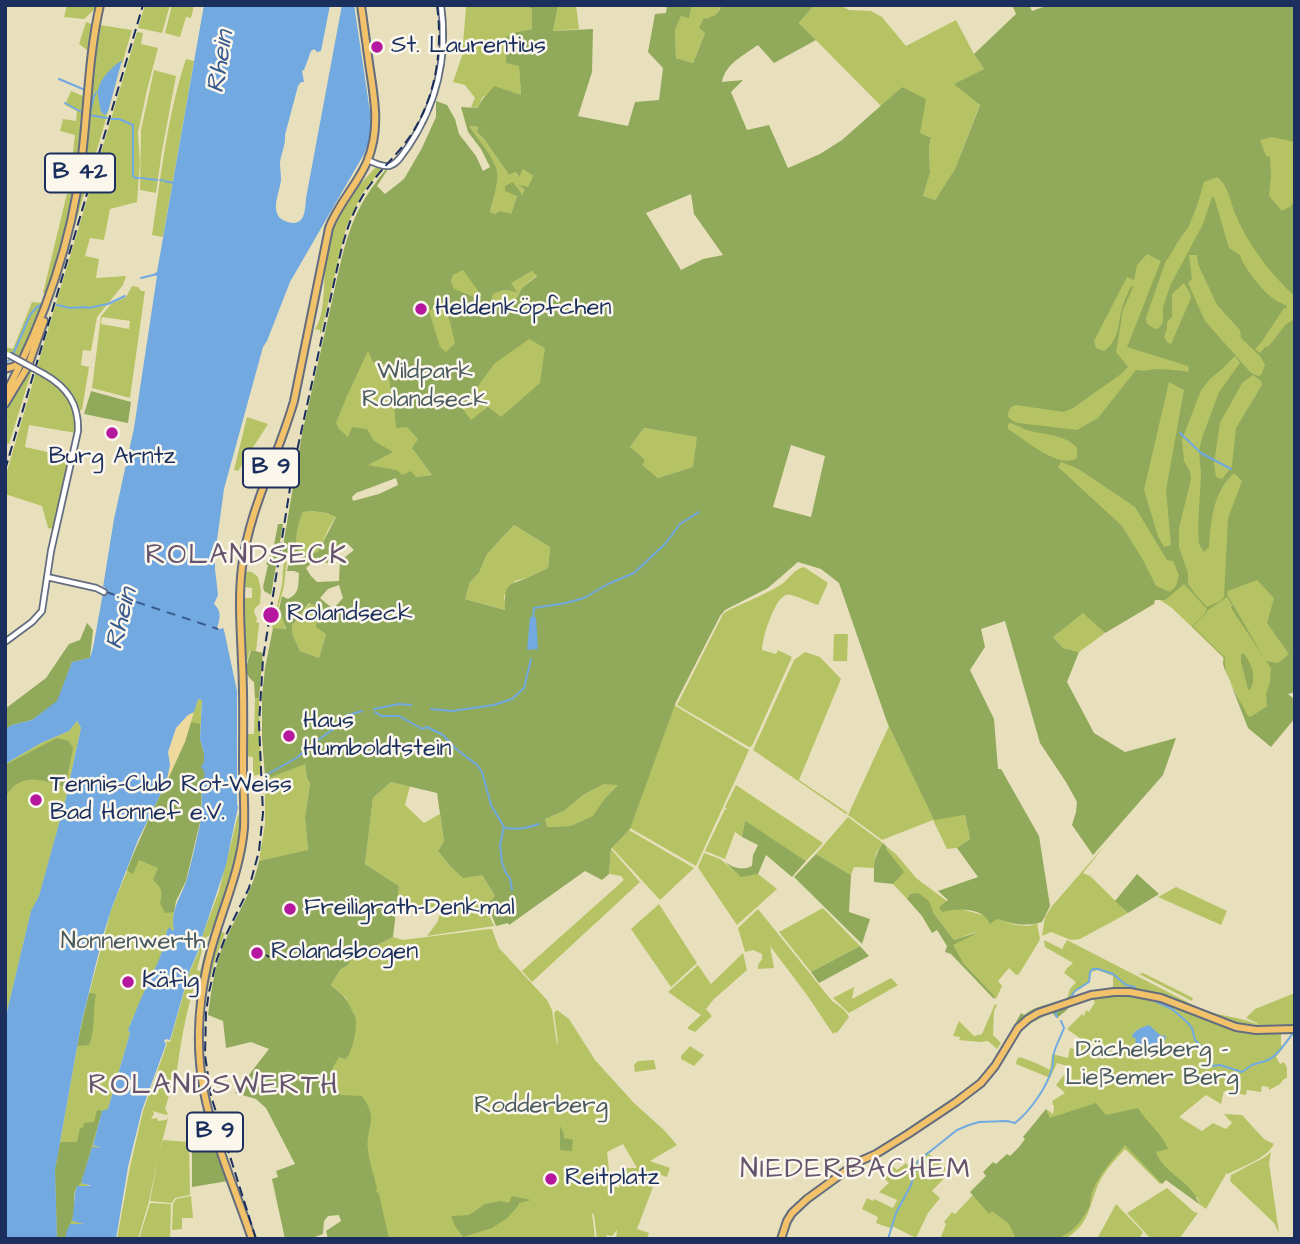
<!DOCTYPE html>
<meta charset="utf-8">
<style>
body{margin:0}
#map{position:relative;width:1300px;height:1244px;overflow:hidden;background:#e8e0bc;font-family:"Architects Daughter",sans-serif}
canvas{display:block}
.frame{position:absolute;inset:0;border:7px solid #1b2f5e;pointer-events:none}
</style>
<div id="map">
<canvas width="1300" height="1244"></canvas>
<div class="frame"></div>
</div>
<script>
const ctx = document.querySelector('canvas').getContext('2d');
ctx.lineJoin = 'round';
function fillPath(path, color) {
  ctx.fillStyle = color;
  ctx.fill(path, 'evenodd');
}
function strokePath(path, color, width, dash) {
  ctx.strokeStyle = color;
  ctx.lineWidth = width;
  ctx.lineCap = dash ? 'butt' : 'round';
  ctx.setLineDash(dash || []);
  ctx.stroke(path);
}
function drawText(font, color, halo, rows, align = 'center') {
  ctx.font = font + ' "Architects Daughter",sans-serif';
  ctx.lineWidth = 5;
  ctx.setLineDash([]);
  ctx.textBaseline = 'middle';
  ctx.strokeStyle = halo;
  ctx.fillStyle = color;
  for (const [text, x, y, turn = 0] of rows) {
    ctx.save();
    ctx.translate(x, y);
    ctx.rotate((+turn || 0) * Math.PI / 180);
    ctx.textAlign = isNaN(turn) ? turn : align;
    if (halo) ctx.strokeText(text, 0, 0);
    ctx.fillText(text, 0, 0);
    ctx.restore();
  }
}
fillPath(new Path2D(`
 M 67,5 L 96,5 L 95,9 L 84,19 L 64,17 Z
 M 145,5 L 170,5 L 162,33 L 138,28 Z
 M 172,5 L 194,5 L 191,18 L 186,17 L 180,37 L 165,33 Z
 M 464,5 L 524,5 L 532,9 L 532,29 L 517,32 L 521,95 L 488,94 L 482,98 L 478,108 L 471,107 L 475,98 L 465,85 L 453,82 L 462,56 L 466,7 Z
 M 692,5 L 721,5 L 718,13 L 699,28 L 705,33 L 693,63 L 676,58 L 675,29 L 681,16 L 689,17 Z
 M 814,5 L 840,5 L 849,10 L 871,11 L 882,17 L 906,46 L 956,20 L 974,54 L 984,69 L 955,84 L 980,104 L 955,169 L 935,200 L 923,196 L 930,173 L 929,147 L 931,139 L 920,134 L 902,87 L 881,106 L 799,23 Z
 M 558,6 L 576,6 L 579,29 L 553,31 Z
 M 86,22 L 94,25 C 86,98 82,172 63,243 C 52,283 37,319 19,357 L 5,351 L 5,347 L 13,349 L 32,302 L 42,303 L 45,293 L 43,293 L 69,185 L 75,135 L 60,131 L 63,119 L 76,121 L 77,111 L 65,105 L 71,91 L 83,96 L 88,54 L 87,50 L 79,44 Z
 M 100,25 L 132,30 L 65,259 L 63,258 L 69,235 L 97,30 ZM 123,62 L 108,112 L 105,115 L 101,112 C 96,83 99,79 123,62 Z
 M 137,32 L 143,33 L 141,44 L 158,48 L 147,90 L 138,133 L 140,162 L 137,202 L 110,209 L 104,240 L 90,238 L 85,256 L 99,259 L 96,278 L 126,276 L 123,285 L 97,317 L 91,351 L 83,350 L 81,365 L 89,367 L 82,410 L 80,410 C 70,386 56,381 37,367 Z
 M 186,59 L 194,61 L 163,237 L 152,235 C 161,176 167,116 186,59 Z
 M 154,70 L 176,76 L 162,151 L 156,193 L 140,190 L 141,130 Z
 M 1295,105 L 1295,334 L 1276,598 L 1293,655 L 1267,706 L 1250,717 L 1247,717 L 1224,668 L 1223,657 L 1172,608 L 1157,598 L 991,434 L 1005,408 L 1091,350 L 1093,340 L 1124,276 L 1199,185 Z
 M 468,126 L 478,127 L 477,132 L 484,139 L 509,175 L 516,172 L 518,176 L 523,169 L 533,176 L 528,188 L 520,187 L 526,190 L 520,198 L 517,196 L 511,214 L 495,214 L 490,212 C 493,199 498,186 497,173 C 495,159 477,138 468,126 Z
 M 377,166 L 383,167 L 362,194 L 346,228 L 321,333 L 320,333 L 320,330 L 315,329 C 326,314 323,279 326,260 C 331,217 348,196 377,166 Z
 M 463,269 L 481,294 L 478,298 L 454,290 L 451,281 L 453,275 Z
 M 532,271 L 537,275 L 522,288 L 515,301 L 498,305 L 491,301 L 493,294 L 504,290 L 516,291 L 510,283 Z
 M 132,286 L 138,287 L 141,291 L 145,291 L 130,398 L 92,388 L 101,316 L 111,304 L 126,297 ZM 102,317 L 130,321 L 129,329 L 101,324 Z
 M 442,298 L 478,309 L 552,344 L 545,387 L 464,453 L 413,449 L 432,475 L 416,477 L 402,476 L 396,470 L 366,465 L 391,451 L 342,478 L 339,482 L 333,422 L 355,359 Z
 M 30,369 L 32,370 L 9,444 L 5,443 L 5,408 Z
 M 36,372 C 53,381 73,394 76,416 C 77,421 76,428 76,433 L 29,425 L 25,447 L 70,457 L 53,529 L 48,528 L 42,506 L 5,494 L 5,478 Z
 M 247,417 L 268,424 L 238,471 L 234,470 Z
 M 644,428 L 698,437 L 694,467 L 658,478 L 641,465 L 630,447 Z
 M 311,511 L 327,513 L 336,516 L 328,530 L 318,553 L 306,556 L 297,550 C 295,536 298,524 303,512 Z
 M 514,525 L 550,547 L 548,568 L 527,578 L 515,581 L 504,596 L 506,610 L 465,599 L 470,582 L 479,573 L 487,554 Z
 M 287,560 L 284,586 L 277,612 L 281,614 L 284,621 L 285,629 L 272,628 C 275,614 278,601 281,589 C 284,580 281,570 285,561 Z
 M 804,567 L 828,583 L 818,605 C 811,603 792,593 786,595 C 774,599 762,639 762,650 L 776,654 L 778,650 L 792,657 L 752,746 L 749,747 L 677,705 L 723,614 L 727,611 C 745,602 765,595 782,584 C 790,578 794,569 804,567 Z
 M 244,571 L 252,572 L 258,577 L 261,590 L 260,604 L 255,608 L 254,612 L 257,618 L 256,622 L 259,623 L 259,625 L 256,651 L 250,650 L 245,670 L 242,596 L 244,598 L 252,598 L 252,588 L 244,587 L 242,590 Z
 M 310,603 L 319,607 L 326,634 L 319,658 L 300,651 L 292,633 L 292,626 Z
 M 1083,612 L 1105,633 L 1079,652 L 1063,648 L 1053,637 Z
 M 834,634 L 848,634 L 847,661 L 833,661 Z
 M 805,652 L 820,657 L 841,679 L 799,780 L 848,813 L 846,814 L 753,750 L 794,660 Z
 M 255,698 L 259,698 L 261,774 L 253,776 L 253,757 L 245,756 L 245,734 L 254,734 Z
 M 198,699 L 202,700 L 200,739 L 173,918 L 174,931 L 167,930 C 163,966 141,997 128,1030 L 130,1033 L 108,1109 L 102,1112 L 93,1145 L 100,1148 L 81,1182 L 92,1187 L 77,1186 L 74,1194 L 74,1222 L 80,1222 L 84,1225 L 66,1233 L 66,1239 L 57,1239 L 55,1170 L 81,1025 L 111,910 Z
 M 674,705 L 749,750 L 696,866 L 630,828 Z
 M 77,721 L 81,728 L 65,802 L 39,897 L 31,912 L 5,1020 L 5,764 L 41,743 L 69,731 Z
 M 889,726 L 934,819 L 965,815 L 970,839 L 957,848 L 947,849 L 933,820 L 882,840 L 848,815 Z
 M 305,763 L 307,778 L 310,782 L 305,818 L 308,851 L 259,861 L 265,824 L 265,777 L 272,777 Z
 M 391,782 L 410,786 L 405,805 L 424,823 L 440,814 L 444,841 L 438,851 L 450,866 L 482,875 L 495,896 L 485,906 L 494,926 L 427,936 L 438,921 L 441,908 C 430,906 409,909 396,909 L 399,886 L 365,864 L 373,798 Z
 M 604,784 L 619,784 L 605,798 L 594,816 L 570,826 L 547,827 L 545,819 L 564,811 L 583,795 Z
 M 736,785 L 823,843 L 806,861 L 745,821 L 742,837 L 735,832 L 725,859 L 705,851 L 725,809 L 728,810 L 725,807 Z
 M 238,815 L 241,815 C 239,858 227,898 209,936 L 201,939 L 219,891 Z
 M 848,817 L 883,843 L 876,853 L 874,868 L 854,867 L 851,875 L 816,854 Z
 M 629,830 L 694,868 L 660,900 L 612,848 Z
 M 1106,844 L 1083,873 L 1090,876 L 1128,913 L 1080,939 L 1071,940 L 1051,932 L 1042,936 L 1045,917 L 1052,906 Z
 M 887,847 L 896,854 L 916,878 L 947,901 L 939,907 L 957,908 L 983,915 L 988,919 L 997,919 L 1016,925 L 1029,926 L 1037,923 L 1040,939 L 1038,943 L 1019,974 L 1016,975 L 1009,968 L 998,981 L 1002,986 L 996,999 L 964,964 L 952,945 L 979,931 L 954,940 L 934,914 L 928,901 L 922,897 L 910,894 L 907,899 L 893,884 L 903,872 L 885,849 Z
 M 611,849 L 640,882 L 532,982 L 522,971 L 624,880 L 621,876 L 609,874 Z
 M 704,853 L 720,859 L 741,876 L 758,874 L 777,889 L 737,925 L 699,869 L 698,867 Z
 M 1176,887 L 1227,911 L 1221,925 L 1158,897 Z
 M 659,904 L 697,963 L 671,987 L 631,929 Z
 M 823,908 L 860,946 L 811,972 L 779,932 Z
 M 758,909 L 832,1001 C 839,1006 845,1009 849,1017 L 837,1033 L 835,1032 L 833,1034 L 807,995 L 770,946 L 774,968 L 758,969 L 758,965 L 762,959 L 762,954 L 753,950 L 745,952 L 738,928 Z
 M 489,929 L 492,929 L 499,948 L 547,1000 L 552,1010 L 557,1044 L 558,1043 L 554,1013 L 557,1010 L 569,1019 L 595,1060 L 634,1103 L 664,1130 L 677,1145 L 650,1161 L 670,1168 L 667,1177 L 658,1174 L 637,1229 L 649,1233 L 647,1239 L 616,1239 L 617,1230 L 612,1236 L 607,1235 L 606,1239 L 597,1239 L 594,1215 L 592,1213 L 595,1239 L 353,1239 L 326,1077 L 349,1008 L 346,998 L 331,985 L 340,970 L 348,965 L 353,957 L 393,937 L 403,940 ZM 623,1144 L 637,1168 L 622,1168 L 621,1173 L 629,1176 L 628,1179 L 623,1178 L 619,1188 L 613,1186 L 615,1181 L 610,1179 L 607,1152 Z
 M 218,931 L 225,933 L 216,957 L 208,987 L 204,986 Z
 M 1044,940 L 1062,949 L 1067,940 L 1203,1010 C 1221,1016 1239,1017 1257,1024 L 1257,1023 L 1246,1018 L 1255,1009 L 1295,993 L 1295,1025 C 1272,1024 1251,1027 1229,1021 C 1186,1009 1162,987 1113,989 L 1113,976 L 1098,970 L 1091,972 L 1089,982 L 1075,991 L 1072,998 L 1067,999 L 1070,989 L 1076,982 L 1064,973 L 1067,968 L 1073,963 L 1045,947 Z
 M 201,941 L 206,943 L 205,948 L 202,950 L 197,970 L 200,971 L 208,941 L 210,942 L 201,985 L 195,984 C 185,1016 180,1046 176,1079 C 169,1085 169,1100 165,1109 L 168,1114 L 166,1115 L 153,1111 L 154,1114 L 151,1119 L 157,1118 L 158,1121 L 166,1120 L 168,1118 L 159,1154 L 163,1140 L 189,1142 L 190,1195 L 175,1198 L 172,1203 L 150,1201 L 158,1159 L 149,1201 L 138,1239 L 117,1239 L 130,1167 L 143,1111 L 167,1044 L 166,1041 L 170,1042 L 190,971 L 200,948 Z
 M 743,953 L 747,970 L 714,999 L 706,1009 L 712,1016 L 695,1032 L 688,1029 L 688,1027 L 701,1015 L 668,992 L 698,965 L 711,984 Z
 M 1143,973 L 1193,998 L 1192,1001 L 1139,974 Z
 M 891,978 L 898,985 L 849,1013 L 833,998 L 854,987 L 852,999 Z
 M 1110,994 C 1151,993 1188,1016 1226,1027 C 1244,1032 1263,1031 1281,1031 L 1281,1045 L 1283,1048 L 1276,1057 L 1280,1064 L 1284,1062 L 1287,1068 L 1287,1078 L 1284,1079 L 1280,1084 L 1269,1090 L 1269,1087 L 1262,1086 L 1261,1092 L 1247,1090 L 1246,1095 L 1224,1091 L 1221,1104 L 1206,1095 L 1179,1117 L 1202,1131 L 1213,1123 L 1226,1129 L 1232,1123 L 1224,1114 L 1242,1115 L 1264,1139 L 1274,1144 C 1266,1159 1243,1166 1228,1174 L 1225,1173 L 1226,1174 L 1206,1209 L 1199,1204 L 1198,1198 L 1166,1178 L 1160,1184 L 1125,1149 C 1117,1158 1107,1168 1101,1179 C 1088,1204 1092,1223 1065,1239 L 940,1239 L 946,1224 L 944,1222 L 952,1212 L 955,1214 L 973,1195 L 974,1197 L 1050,1119 L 1046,1109 L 1053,1114 L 1054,1107 L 1052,1101 L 1065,1093 L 1056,1085 L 1070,1067 L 1057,1063 L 1050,1078 L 1016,1064 L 1017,1059 L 1020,1057 C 1031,1061 1039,1064 1050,1070 L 1052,1054 L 1068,1058 L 1070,1048 L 1079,1050 L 1081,1039 L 1067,1029 L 1082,1014 L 1084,1016 L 1086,1010 L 1089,1012 L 1095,1002 L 1092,998 Z
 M 995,1004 L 997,1005 L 994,1011 L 993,1035 L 1001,1043 L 997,1049 L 988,1041 L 980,1042 L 959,1040 L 960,1037 L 953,1036 L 959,1021 L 974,1036 L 982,1034 Z
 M 690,1046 L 704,1055 L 694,1066 L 681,1059 L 681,1056 Z
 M 654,1060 L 656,1069 L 635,1072 L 634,1065 L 638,1061 Z
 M 927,1152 L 950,1172 L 932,1191 L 940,1198 L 928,1213 L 916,1238 L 894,1227 L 890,1228 L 876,1223 L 878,1217 L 862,1209 L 867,1198 L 873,1201 L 874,1199 L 893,1208 L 897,1200 L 879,1192 L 889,1183 L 882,1176 L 891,1165 L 897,1170 L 906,1163 L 913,1172 L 915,1162 Z
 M 1271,1152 L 1269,1163 L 1279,1233 L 1274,1223 L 1230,1181 L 1231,1175 L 1265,1157 Z
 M 1167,1188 L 1194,1212 L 1198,1213 L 1179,1239 L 1151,1239 L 1127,1213 Z
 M 191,1196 L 193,1218 L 182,1218 L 182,1229 L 172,1230 L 173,1204 L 176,1199 Z
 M 150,1203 L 171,1204 L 170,1239 L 139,1239 Z
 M 1116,1204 L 1143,1232 L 1139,1239 L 1097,1239 Z`), '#b6c365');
fillPath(new Path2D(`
 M 524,5 L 576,5 L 558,6 L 553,31 L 593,29 L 592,72 L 578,116 L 628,126 L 635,102 L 659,100 L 663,68 L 648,52 L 655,14 L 666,13 L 667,5 L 692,5 L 689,18 L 681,16 L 675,30 L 676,58 L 693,63 L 705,33 L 699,28 L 704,18 L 709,19 L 709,17 C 716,17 720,11 721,5 L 814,5 L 799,23 L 816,40 L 774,63 L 758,45 C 744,55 725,64 722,82 L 743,80 L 731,92 L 747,130 L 769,125 L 788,168 L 820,154 L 842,140 L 902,87 L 926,99 L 920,133 L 931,138 L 929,147 L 930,173 L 923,196 L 935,200 L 955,169 L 980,105 L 954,84 L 984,69 L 974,54 L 1016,14 L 1012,5 L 1029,5 L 1032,11 L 1049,5 L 1295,5 L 1295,106 C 1292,119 1295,129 1295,142 L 1272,137 L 1260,140 L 1266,156 L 1270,157 L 1271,175 L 1269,196 L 1282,211 L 1291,206 L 1295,200 L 1295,297 C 1270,273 1247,244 1234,211 C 1230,199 1227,184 1217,177 L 1204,182 L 1197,206 L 1188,228 L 1181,237 L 1165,263 L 1146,318 L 1147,324 L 1155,329 L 1159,328 L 1163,322 L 1163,307 L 1171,284 L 1203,224 L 1212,197 L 1214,197 L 1229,248 L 1240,255 C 1244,268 1264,294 1277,301 C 1280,303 1284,304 1287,306 L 1286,309 L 1284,308 L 1261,343 L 1255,349 L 1260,353 L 1265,347 L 1269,346 L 1286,324 L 1295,319 L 1295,692 L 1288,694 L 1295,700 L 1295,718 L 1271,747 L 1248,728 L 1227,674 L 1223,664 L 1224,658 L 1192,626 L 1204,615 L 1207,609 L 1184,584 L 1165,600 L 1155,600 L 1154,604 L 1105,633 L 1083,613 L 1053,637 L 1063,648 L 1079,652 L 1067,682 L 1094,733 L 1125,752 L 1176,738 L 1163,775 L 1093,855 L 1072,825 L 1076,812 L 1077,802 L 1066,782 L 1040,743 L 1005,621 L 981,629 L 985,647 L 970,670 L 994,719 L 998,769 L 1001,769 L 1039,836 L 1050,906 L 1042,922 C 1024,927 1014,924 997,919 L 990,924 C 983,907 957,908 942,912 L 939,907 L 948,900 L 938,891 L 978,877 L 957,848 L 970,839 L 965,815 L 934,820 L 887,722 L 839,583 L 821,569 L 798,562 L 768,588 L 725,610 L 720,616 L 676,702 L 630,829 L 611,849 L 609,874 L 602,880 L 585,871 L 509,925 L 508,923 L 496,926 L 490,911 L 486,905 L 495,896 L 482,875 L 463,878 L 450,866 L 438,851 L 444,841 L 437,793 L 391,782 L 373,798 L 365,864 L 399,886 L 393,937 L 353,957 L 348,965 L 340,970 L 331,985 C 336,990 344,995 347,1001 C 348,1002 354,1015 355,1016 C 358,1026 353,1051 346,1059 L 339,1057 L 332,1069 L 330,1084 L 341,1095 L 362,1096 C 380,1121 365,1126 368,1150 C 369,1162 374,1175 377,1188 L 376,1191 L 379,1194 L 389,1239 L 328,1239 L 326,1231 L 341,1221 L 339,1215 L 328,1216 L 324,1221 L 323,1234 L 309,1239 L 285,1239 L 272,1179 L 278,1177 L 276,1171 L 295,1164 L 266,1108 L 256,1099 L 235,1093 L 269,1049 L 251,1042 L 226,1048 L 223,1021 L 208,1015 C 211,993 214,971 221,951 C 233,920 252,894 259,861 L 308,850 L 305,818 L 310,783 L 307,778 L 305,764 L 272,777 L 265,777 L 262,737 L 262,696 L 265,668 L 273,628 L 286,629 L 281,614 L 278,613 L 282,596 L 288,599 C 300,593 298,586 299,573 L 294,571 L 287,571 L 289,559 L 281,558 L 302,434 L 341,261 C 351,221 361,199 388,167 L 388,169 L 377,186 L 385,194 L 404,179 L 422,148 L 436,117 L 436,101 L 447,105 L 455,119 L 459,134 L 476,156 L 483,171 L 490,167 L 481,149 L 468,132 L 461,107 L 478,108 C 482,97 488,95 494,86 L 521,95 L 519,66 L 506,63 L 506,37 L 517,32 L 532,29 L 532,9 ZM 469,126 L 478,127 L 477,132 L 484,139 L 509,175 L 516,172 L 519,177 L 523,169 L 533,176 L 528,187 L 518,185 L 525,190 L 521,196 L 521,193 L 513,182 L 505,186 L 505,191 L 517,196 L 511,214 L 500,211 L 495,214 L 490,212 C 493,199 499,184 497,171 C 494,157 477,138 469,126 ZM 691,194 L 694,214 L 723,255 L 703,259 L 681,270 L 646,213 ZM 1147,254 L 1161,261 L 1127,347 L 1188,366 L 1189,372 C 1179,370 1170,370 1159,369 C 1151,369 1145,372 1136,370 L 1098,418 L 1077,430 L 1018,423 L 1013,421 L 1008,417 C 1008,410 1010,407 1016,405 L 1064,412 L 1073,408 L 1121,374 L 1128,367 L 1116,352 L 1123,310 L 1133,287 L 1131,286 C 1128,293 1124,300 1122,308 C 1118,324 1119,341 1104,351 L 1096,348 L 1094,341 L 1127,277 L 1134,280 L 1137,265 ZM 1189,255 L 1197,255 L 1198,264 L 1217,305 L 1240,330 L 1241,338 L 1260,356 L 1265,365 L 1261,375 L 1258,376 L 1251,373 L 1205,321 L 1188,283 L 1192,279 ZM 463,270 L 481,295 L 477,298 L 454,289 L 451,281 L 453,275 ZM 532,271 L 537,276 L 522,288 L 515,301 L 498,305 L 491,301 L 493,294 L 504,290 L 517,292 L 511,283 ZM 1184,283 L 1190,293 L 1191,298 L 1171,344 L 1167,342 L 1164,337 L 1167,328 L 1167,322 L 1172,317 L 1172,294 ZM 442,301 L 450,322 L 455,343 L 446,352 L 440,347 L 429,311 ZM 529,339 L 545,348 L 540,383 L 501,417 L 488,407 L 471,420 L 462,408 L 494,364 ZM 368,351 L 373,362 L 388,365 L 390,387 L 393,393 L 396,428 L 407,427 L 418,439 L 412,448 L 432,475 L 416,477 L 411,471 L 402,475 L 397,470 L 368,465 L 393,452 L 374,441 L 367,429 L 352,427 L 348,437 L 339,429 L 336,423 L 346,398 ZM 1235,356 L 1240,363 L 1219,392 L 1202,438 L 1199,451 L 1201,474 L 1198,527 L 1199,544 L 1204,552 L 1209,547 C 1211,520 1213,492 1234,473 L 1242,481 L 1228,518 L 1224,597 L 1220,601 L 1207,607 L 1196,595 L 1188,584 L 1188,573 L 1179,547 L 1179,528 L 1191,479 L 1190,472 L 1184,461 L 1182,440 L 1201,390 L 1210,379 L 1221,370 ZM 1253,375 L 1261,381 L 1262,385 L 1236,428 L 1232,466 L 1222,479 L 1216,477 L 1214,463 L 1220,423 L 1242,383 ZM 1169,382 L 1184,390 L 1166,490 L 1171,545 L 1164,547 L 1158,536 L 1144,490 ZM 1010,423 C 1016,425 1021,427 1027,430 C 1043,435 1066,434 1077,448 L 1077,458 C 1059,470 1024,439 1008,429 L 1008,424 ZM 644,428 L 697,437 L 693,467 L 658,478 L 642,465 L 645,460 L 630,447 ZM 791,445 L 825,456 L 811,517 L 773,507 ZM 1061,462 L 1077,468 L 1135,507 L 1167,560 L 1173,561 L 1179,575 L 1176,586 L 1170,592 L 1156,586 L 1143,560 L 1122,526 L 1058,467 ZM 396,478 L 398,485 L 379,494 L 353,501 L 352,497 L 356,493 ZM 311,511 L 327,513 L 336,517 L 318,552 L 305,556 L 297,549 C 295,536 298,524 303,512 ZM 514,525 L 550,547 L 548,568 C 541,571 534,575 527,578 C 505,586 505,585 505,610 L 465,599 L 470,582 L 479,573 L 487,554 ZM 348,544 L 354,550 L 340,561 L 339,581 L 317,582 L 311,576 L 306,568 L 318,557 L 326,563 L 329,562 ZM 1257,580 L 1274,598 L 1267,623 L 1289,654 L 1278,663 L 1266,661 L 1228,596 L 1227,592 L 1230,590 ZM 339,585 L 343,598 L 333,609 L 320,598 L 328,589 ZM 1227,597 L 1232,605 L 1231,608 L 1271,668 L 1270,682 L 1266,694 L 1267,706 L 1250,717 L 1248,716 C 1241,702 1222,673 1225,658 L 1193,626 L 1205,615 L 1208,610 ZM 309,603 L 319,607 L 316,627 L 326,634 L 319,658 L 300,651 L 292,633 L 292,626 ZM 604,784 L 618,785 L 605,798 L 593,816 L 570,826 L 547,827 L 545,819 L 564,811 L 583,795 Z
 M 91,391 L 131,402 L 128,423 L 84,414 Z
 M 278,524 L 283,524 L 271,595 L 264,591 L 263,587 L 268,565 L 266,564 L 273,550 Z
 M 87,623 L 93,630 L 90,658 L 72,662 L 58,701 L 32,720 L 12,725 L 5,729 L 5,709 L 46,678 L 69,644 L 80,640 Z
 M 251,650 L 263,653 L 259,698 L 255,698 L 254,682 C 241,672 248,664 251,650 Z
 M 1241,654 L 1244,654 C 1252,664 1257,678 1250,690 L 1248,689 L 1241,662 Z
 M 191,722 L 200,724 L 200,739 L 204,753 L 205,779 L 202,784 L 201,818 L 186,881 L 176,901 L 174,912 L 165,913 L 160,903 C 163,892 162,888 153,880 L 158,868 L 139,860 L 134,872 L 132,874 L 127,870 C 146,820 175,773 191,722 Z
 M 57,738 L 69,741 L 73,748 L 65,787 C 48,782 28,773 13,787 C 10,790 8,793 5,796 L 5,765 Z
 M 745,821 L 747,822 L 806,861 L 792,877 L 766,855 L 758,874 L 741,877 L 724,861 C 733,868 742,871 752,866 L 753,855 L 758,845 L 742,837 Z
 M 883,843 L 887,847 L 886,849 L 904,872 L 893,884 L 874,882 C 874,866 873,857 883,843 Z
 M 816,854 L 851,875 L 849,912 L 870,919 L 862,944 L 794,877 Z
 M 1137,874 L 1159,894 L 1128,913 L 1115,901 Z
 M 918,893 L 929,901 L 934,914 L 954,940 L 979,932 L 953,945 L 964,964 L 995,997 L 994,999 L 951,954 L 945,952 L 947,946 L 937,930 L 932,933 L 922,916 L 907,899 L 910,894 Z
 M 860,946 L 869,956 L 819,983 L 811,972 Z
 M 89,993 L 96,994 C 92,1012 96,1029 89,1045 L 77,1046 Z
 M 1070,999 L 1067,1005 L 1068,1009 L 1057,1018 L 1053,1014 L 1053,1011 L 1024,1027 L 1016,1036 L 1011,1031 L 1021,1013 L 1024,1015 C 1038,1004 1053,1004 1070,999 Z
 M 1096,1103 L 1106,1115 L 1138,1108 C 1146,1122 1162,1133 1168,1149 L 1156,1152 C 1164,1175 1193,1181 1199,1204 L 1166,1180 L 1162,1184 L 1125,1145 C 1111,1162 1090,1183 1090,1206 C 1068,1244 1057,1239 1016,1239 L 1009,1224 L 992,1211 L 989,1214 L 970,1192 L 986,1176 L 983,1172 L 993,1162 L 996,1164 L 1007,1154 L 1010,1156 L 1019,1147 L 1025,1139 L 1023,1137 L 1046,1109 L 1050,1118 Z
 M 97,1110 L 102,1111 L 81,1183 C 77,1187 76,1186 75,1192 C 73,1200 75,1208 73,1216 C 71,1225 66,1230 66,1239 L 57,1239 L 55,1170 L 60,1142 L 77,1142 L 80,1128 L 83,1128 L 84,1123 L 94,1122 Z
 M 560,1126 L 564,1134 L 564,1138 L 573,1140 L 572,1151 L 560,1150 Z
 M 192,1141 L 215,1141 L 228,1181 L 192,1187 Z
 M 512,1196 L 531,1200 L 519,1203 L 519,1205 L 507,1218 L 492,1228 L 463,1237 L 455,1226 L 451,1216 L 469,1215 L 485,1204 L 501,1201 L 509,1203 Z`), '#90a95a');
fillPath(new Path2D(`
 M 194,712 L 185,742 L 166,783 L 170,765 L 168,752 L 176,728 L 188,714 Z`), '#eeda9e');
fillPath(new Path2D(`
 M 204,5 L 330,5 L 321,51 L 317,52 L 314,49 L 311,51 L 304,70 L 302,71 L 304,82 L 301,82 L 298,86 L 285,135 C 286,145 281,153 280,163 C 280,169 281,174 281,180 C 280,192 268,214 285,221 C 305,229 305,211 306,198 L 342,5 L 354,5 L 355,11 L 371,119 L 370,139 L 364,154 L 290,282 L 267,341 L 263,347 L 224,489 L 215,555 L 215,569 L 218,595 L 214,604 C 222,611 220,619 217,628 L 220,629 L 223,628 L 224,630 L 237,691 L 237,804 L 238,807 L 226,865 L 202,937 L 199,939 L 201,944 L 190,970 L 170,1040 L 166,1039 L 164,1041 L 166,1044 L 142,1110 L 128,1167 L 116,1239 L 66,1239 L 66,1233 L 70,1224 L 84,1224 L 72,1221 C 75,1209 73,1197 77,1186 L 92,1186 L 81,1183 L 92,1147 L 101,1148 L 93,1145 L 102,1111 L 108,1109 L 130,1033 L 128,1030 C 134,1016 139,1002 146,988 C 155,967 164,954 167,930 L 170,927 L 172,931 L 174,930 C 170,909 181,898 187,879 C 192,859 197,839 201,819 C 203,808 201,797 202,786 C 203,778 208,775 201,767 L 204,762 L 204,753 L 200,739 L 202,700 L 198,699 L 194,712 L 188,715 L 176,728 L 168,752 L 170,765 L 166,783 L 138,840 L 111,910 L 102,939 L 81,1025 L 55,1170 L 57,1239 L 5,1239 L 5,1020 L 31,911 L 39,896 L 65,802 L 81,728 L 77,721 L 69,731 L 41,743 L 5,764 L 5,729 L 12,725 L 32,720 L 57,701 L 72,662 L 90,658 L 93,648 L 103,593 L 105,587 L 103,587 L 114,519 L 134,428 L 157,276 L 155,275 L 155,273 L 157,272 Z
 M 122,60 L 108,112 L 105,115 L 101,112 C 100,106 98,100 98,94 C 97,81 112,67 122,60 Z
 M 530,617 L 536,617 L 538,649 L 527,650 Z
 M 1149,1025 L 1160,1035 L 1166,1036 L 1164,1044 L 1151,1054 L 1139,1050 L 1135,1043 L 1136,1039 L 1132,1037 C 1133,1030 1143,1027 1149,1025 Z`), '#71a9e0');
strokePath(new Path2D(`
 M 59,79 L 85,90
 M 65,103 L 83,113
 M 90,113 L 94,96 L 97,92
 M 89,115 L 107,118
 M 111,119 L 119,119 L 133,125 L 133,176 L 135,178 L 139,178
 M 141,178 L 157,180
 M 160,180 L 162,180
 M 164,181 L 174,183
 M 141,278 L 157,274
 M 57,305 L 70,308 L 85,307 L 88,308 L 108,304 L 125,296
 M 5,363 L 11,359 L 30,315 L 37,307 L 41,305
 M 1180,433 L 1201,453 L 1231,469
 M 533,617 L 534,608 L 566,603 L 584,598 L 608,584 L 634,573 L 665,544 L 680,524 L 699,512
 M 374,709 L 399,704 L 411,705
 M 431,709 L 452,711 L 494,705 L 512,699 L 524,688 L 531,659
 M 375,712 L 381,716 L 399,716 L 422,729 L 427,727 L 443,735
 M 444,736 L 455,748 L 477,765 L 482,772 L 491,805 L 504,827 L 500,845 L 502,863 L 506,873 L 510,878 L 512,890
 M 266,775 L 298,757 L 307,748 L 339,725 L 345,719 L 345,716 L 362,711
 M 506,828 C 517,830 528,828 539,824
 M 1070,998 L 1075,991 L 1089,982 L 1090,972 L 1093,969 L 1098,969 L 1113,974 L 1126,985 L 1135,987
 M 1148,998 L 1172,1009 L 1187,1022 L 1192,1028 L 1195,1040 L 1204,1049 L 1212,1066 L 1220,1065 L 1242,1072 C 1245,1070 1249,1067 1252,1065 C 1260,1062 1268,1062 1274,1056 C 1282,1049 1287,1041 1293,1033
 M 1057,1017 L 1056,1016 L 1056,1011 L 1065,1007
 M 888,1239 L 896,1213 L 911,1185 L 918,1161 L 957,1130 L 969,1125 L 979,1122 L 1007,1121 L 1015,1123 C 1030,1111 1046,1089 1052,1069 C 1054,1064 1052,1058 1054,1053 C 1056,1045 1061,1036 1064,1028 L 1061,1021`), '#71a9e0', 2);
strokePath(new Path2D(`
 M 106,592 L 218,629`), '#395a8c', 2, [9, 7]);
const minor = new Path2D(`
 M 368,160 C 374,163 382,167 389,166 C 398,164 403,153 408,147 C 437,104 448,56 441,5
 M 47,577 L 96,588 L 104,592
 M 5,642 L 32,622 L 42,611 L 51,551 L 78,431 C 79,404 67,387 44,374`);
const major = new Path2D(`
 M 5,369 L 15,366 L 21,360
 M 5,395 C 43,323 71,245 81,164 C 88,111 88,57 100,5
 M 5,404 L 28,366 L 44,321
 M 252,1239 C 236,1191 214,1142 204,1092 C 196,1051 198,1007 207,966 C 217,919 240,876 244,828 C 245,806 243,785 243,764 C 243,730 244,697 242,663 C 241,631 238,599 242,567 C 249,509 278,457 294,401 L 329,228 C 338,204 357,185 367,162 C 380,131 375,102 370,70 C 367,49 364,27 361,5
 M 781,1239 L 787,1221 L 792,1213 L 807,1199 L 858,1162 L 876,1154 L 908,1134 L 956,1102 L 981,1083 L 995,1066 L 1018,1028 L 1028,1019 L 1038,1013 L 1091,995 L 1114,992 L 1130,992 L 1161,998 L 1236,1027 L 1256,1030 L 1295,1029`);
strokePath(minor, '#636d7f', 8);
strokePath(major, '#636d7f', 10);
strokePath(minor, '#fff', 4.5);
strokePath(major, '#f2c26a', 6);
strokePath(new Path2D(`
 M 5,470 L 143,5
 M 266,955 L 269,957
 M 256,1239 L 211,1096 L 205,1055 L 206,1012 L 209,992 L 217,959 L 227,933 L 249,888 L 259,851 L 263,813 L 259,724 L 263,659 L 293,469 L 339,260 C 345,233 353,208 370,185 C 382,168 399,153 411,135 C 436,96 443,51 437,5`), '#1b2f5e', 2, [10, 5]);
const minorBridge = new Path2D(`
 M 9,355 L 44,374`);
strokePath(minorBridge, '#636d7f', 8, []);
strokePath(minorBridge, '#fff', 4.5);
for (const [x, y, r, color] of [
 [377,47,7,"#b5179e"],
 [421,309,7,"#b5179e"],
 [112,433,7,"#b5179e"],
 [271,615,9,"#b5179e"],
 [289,736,7,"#b5179e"],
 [36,800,7,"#b5179e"],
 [290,909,7,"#b5179e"],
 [257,953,7,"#b5179e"],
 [128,982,7,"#b5179e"],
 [551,1179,7,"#b5179e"]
]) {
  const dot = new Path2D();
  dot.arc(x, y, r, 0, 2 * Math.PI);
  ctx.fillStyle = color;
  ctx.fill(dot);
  strokePath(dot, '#fbf7ec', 2.5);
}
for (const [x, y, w] of [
 [80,173,70],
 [271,468,56],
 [215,1132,56]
]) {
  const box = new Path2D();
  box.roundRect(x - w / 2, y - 19.5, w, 39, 5);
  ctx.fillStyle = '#fbf7ec';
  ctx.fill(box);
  strokePath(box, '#1b2f5e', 2);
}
drawText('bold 23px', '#1b2f5e', null, [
 ["B 42",80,173],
 ["B 9",271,468],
 ["B 9",215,1132]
]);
drawText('24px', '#1b2f5e', '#fbf7ec', [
 ["St. Laurentius",391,47],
 ["Heldenköpfchen",435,309],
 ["Burg Arntz",112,458,"center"],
 ["Rolandseck",287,615],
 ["Haus",303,722],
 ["Humboldtstein",303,750],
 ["Tennis-Club Rot-Weiss",50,786],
 ["Bad Honnef e.V.",50,814],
 ["Freiligrath-Denkmal",304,909],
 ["Rolandsbogen",271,953],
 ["Käfig",142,982],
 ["Reitplatz",565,1179]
], 'left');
drawText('24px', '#4a5b60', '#fbf7ec', [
 ["Wildpark",425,373],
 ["Rolandseck",425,401],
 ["Nonnenwerth",133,943],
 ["Dächelsberg -",1152,1051],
 ["Ließemer Berg",1152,1079],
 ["Rodderberg",541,1107]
]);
drawText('italic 26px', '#395a8c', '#fbf7ec', [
 ["Rhein",222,62,-81],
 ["Rhein",123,619,-76]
]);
ctx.letterSpacing = '2px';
drawText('28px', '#65546d', '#fbf7ec', [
 ["ROLANDSECK",247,557],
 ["ROLANDSWERTH",214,1087],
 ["NIEDERBACHEM",856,1171]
]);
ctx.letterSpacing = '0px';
</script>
